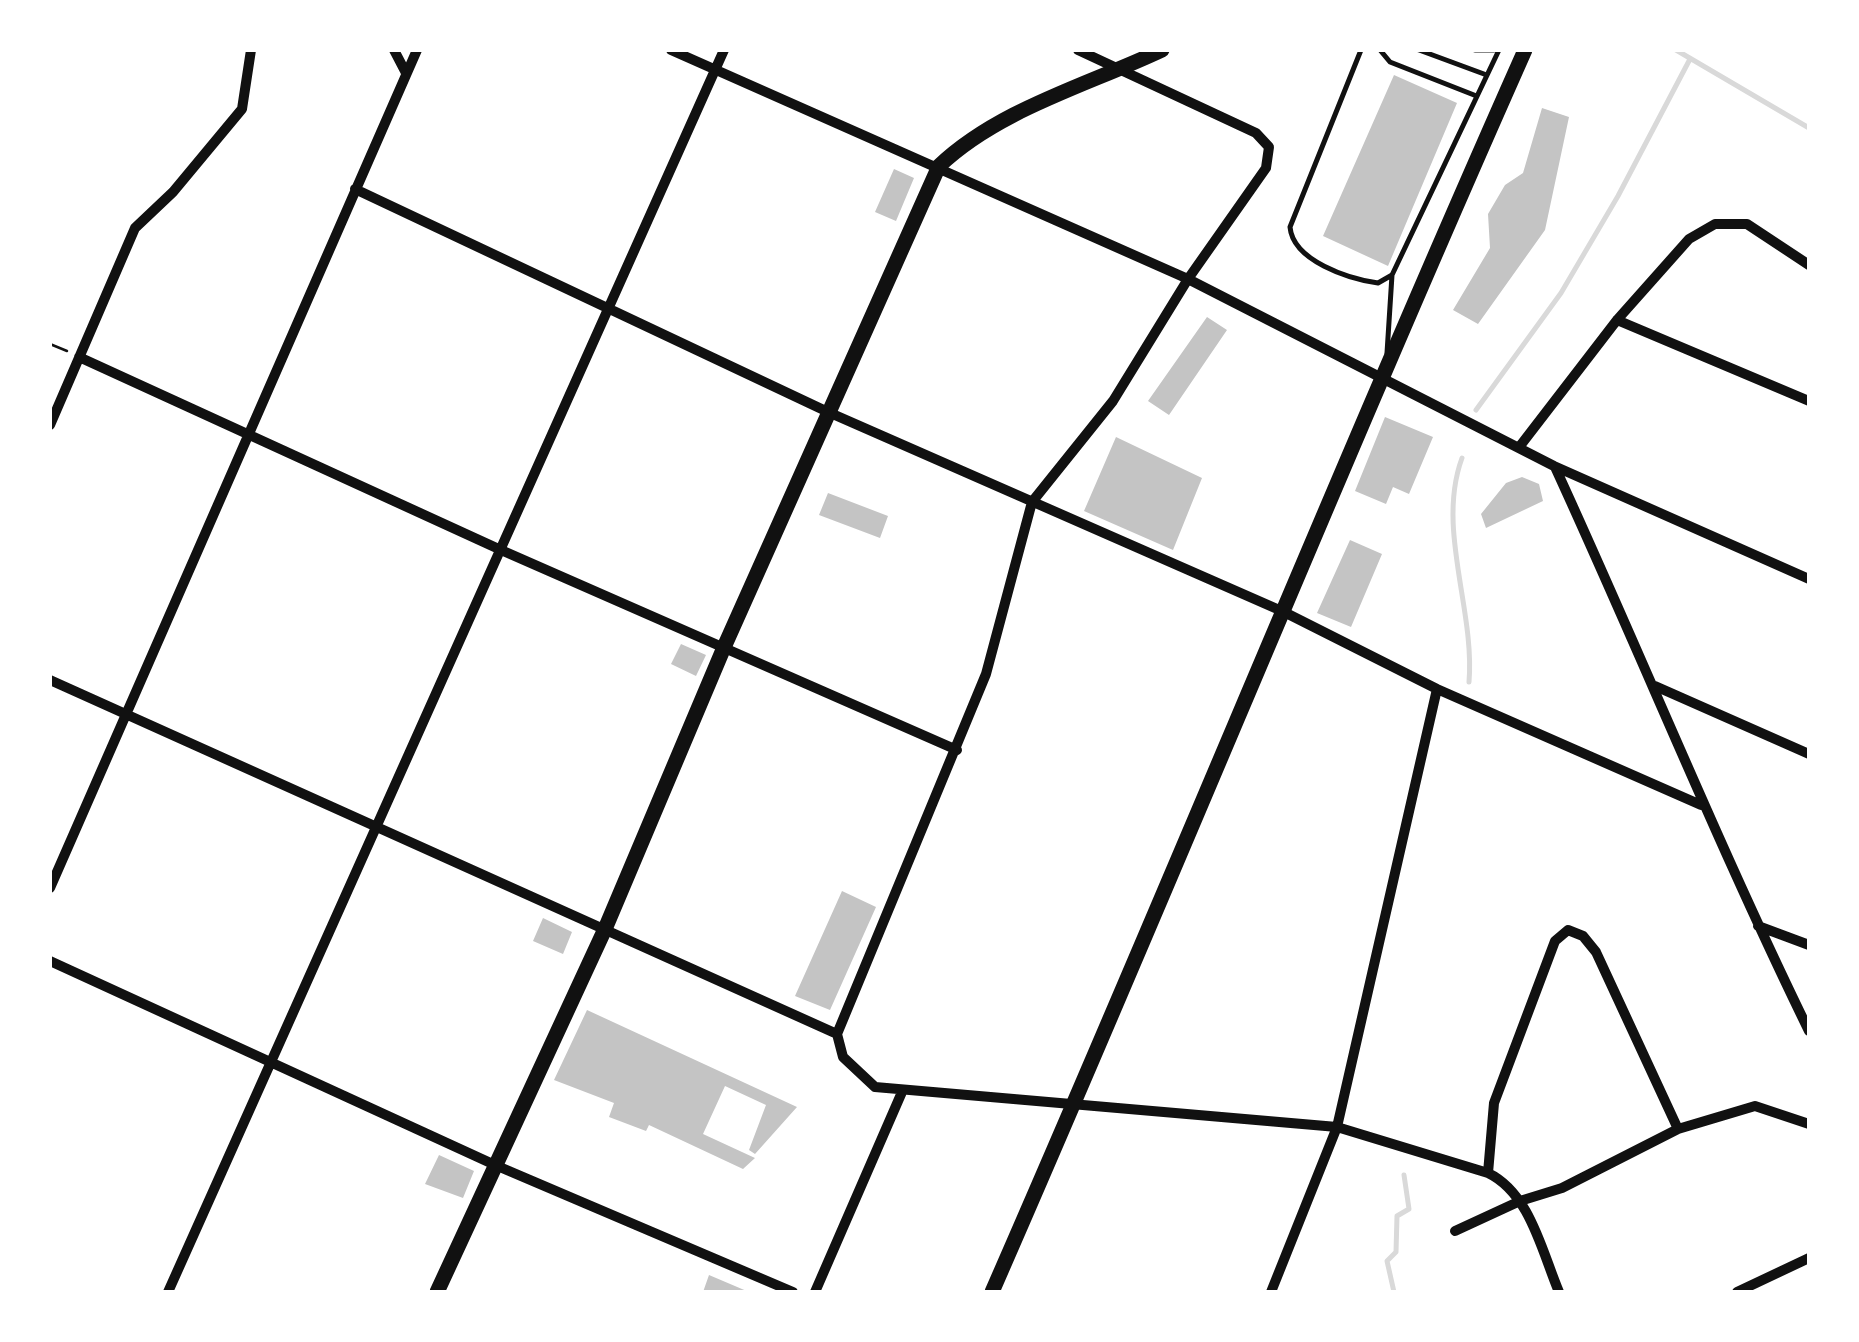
<!DOCTYPE html>
<style>
body{margin:0}
#map{position:relative;width:1859px;height:1342px;overflow:hidden;background:#fff;font-family:Jost,sans-serif}
canvas{display:block}
.frame{position:absolute;inset:0;border:52px solid #fff;pointer-events:none}
</style>
<div id="map">
<canvas width="1859" height="1342"></canvas>
<div class="frame"></div>
</div>
<script>
const ctx = document.querySelector('canvas').getContext('2d');
ctx.lineJoin = 'round';
function strokePath(path, color, width, dash) {
  ctx.strokeStyle = color;
  ctx.lineWidth = width;
  ctx.lineCap = dash ? 'butt' : 'round';
  ctx.setLineDash(dash || []);
  ctx.stroke(path);
}
function fillPath(path, color) {
  ctx.fillStyle = color;
  ctx.fill(path, 'evenodd');
}
strokePath(new Path2D(`
 M 1676,50 L 1809,128
 M 1476,410 L 1561,293 L 1618,196 L 1690,59
 M 1462,458 C 1436,529 1475,609 1469,682
 M 1394,1292 L 1387,1261 L 1396,1252 L 1397,1216 L 1409,1209 L 1404,1175`), '#d9d9d9', 5);
fillPath(new Path2D(`
 M 1394,75 L 1457,103 L 1388,266 L 1323,236 Z
 M 1542,108 L 1569,117 L 1545,230 L 1478,324 L 1453,310 L 1490,248 L 1488,214 L 1505,185 L 1523,173 Z
 M 894,169 L 914,178 L 896,221 L 875,212 Z
 M 1207,317 L 1227,330 L 1169,415 L 1148,401 Z
 M 1385,417 L 1433,437 L 1409,494 L 1393,487 L 1386,504 L 1355,491 Z
 M 1116,437 L 1202,478 L 1173,550 L 1084,511 Z
 M 1522,477 L 1539,484 L 1543,501 L 1486,528 L 1481,514 L 1506,483 Z
 M 828,493 L 888,516 L 880,538 L 819,515 Z
 M 1350,540 L 1382,554 L 1351,627 L 1317,613 Z
 M 681,644 L 706,655 L 696,676 L 671,664 Z
 M 842,891 L 876,907 L 830,1010 L 795,996 Z
 M 543,918 L 572,932 L 563,954 L 533,941 Z
 M 587,1010 L 797,1107 L 755,1154 L 749,1150 L 766,1105 L 725,1086 L 703,1134 L 755,1158 L 743,1169 L 649,1125 L 646,1131 L 609,1117 L 614,1103 L 554,1080 Z
 M 439,1155 L 474,1171 L 463,1198 L 425,1184 Z
 M 709,1275 L 749,1292 L 703,1292 Z`), '#c4c4c4');
strokePath(new Path2D(`
 M 50,344 L 67,351`), '#111', 2.5);
strokePath(new Path2D(`
 M 1361,50 L 1290,227 C 1293,261 1349,279 1378,283 L 1392,275 L 1499,50
 M 1380,50 L 1390,62 L 1474,95
 M 1419,50 L 1484,74
 M 1475,50 L 1494,50
 M 1387,353 L 1392,275`), '#111', 5);
strokePath(new Path2D(`
 M 394,50 L 406,73
 M 671,50 L 1188,279 L 1554,466 L 1809,579
 M 355,189 L 828,412 L 1284,612 L 1437,689 L 1701,805
 M 1617,320 L 1809,401
 M 79,357 L 501,550 L 957,750
 M 50,425 L 135,228 L 173,192 L 242,109 L 251,50
 M 1520,446 L 1617,320 L 1689,239 L 1715,224 L 1747,224 L 1809,265
 M 1555,467 C 1641,654 1718,845 1809,1031
 M 50,680 L 837,1034
 M 1655,686 L 1809,754
 M 50,888 L 417,50
 M 1758,926 L 1809,945
 M 50,961 L 495,1165 L 793,1292
 M 837,1034 L 986,674 L 1032,502 L 1113,401 L 1188,279 L 1266,168 L 1269,147 L 1256,133 L 1078,50
 M 837,1034 L 843,1057 L 875,1087 L 1337,1127 L 1488,1173 C 1530,1193 1542,1252 1559,1292
 M 1488,1173 L 1494,1103 L 1555,941 L 1568,930 L 1583,936 L 1596,952 L 1678,1129
 M 1455,1231 L 1520,1201 L 1562,1188 L 1678,1129 L 1755,1106 L 1809,1124
 M 168,1292 L 724,50
 M 815,1292 L 902,1092
 M 1271,1292 L 1337,1127 L 1437,689
 M 1737,1292 L 1809,1258`), '#111', 10);
strokePath(new Path2D(`
 M 437,1292 L 605,929 L 725,645 L 939,166 C 999,109 1088,85 1162,50
 M 992,1292 C 1173,879 1342,462 1525,50`), '#111', 15);
</script>
